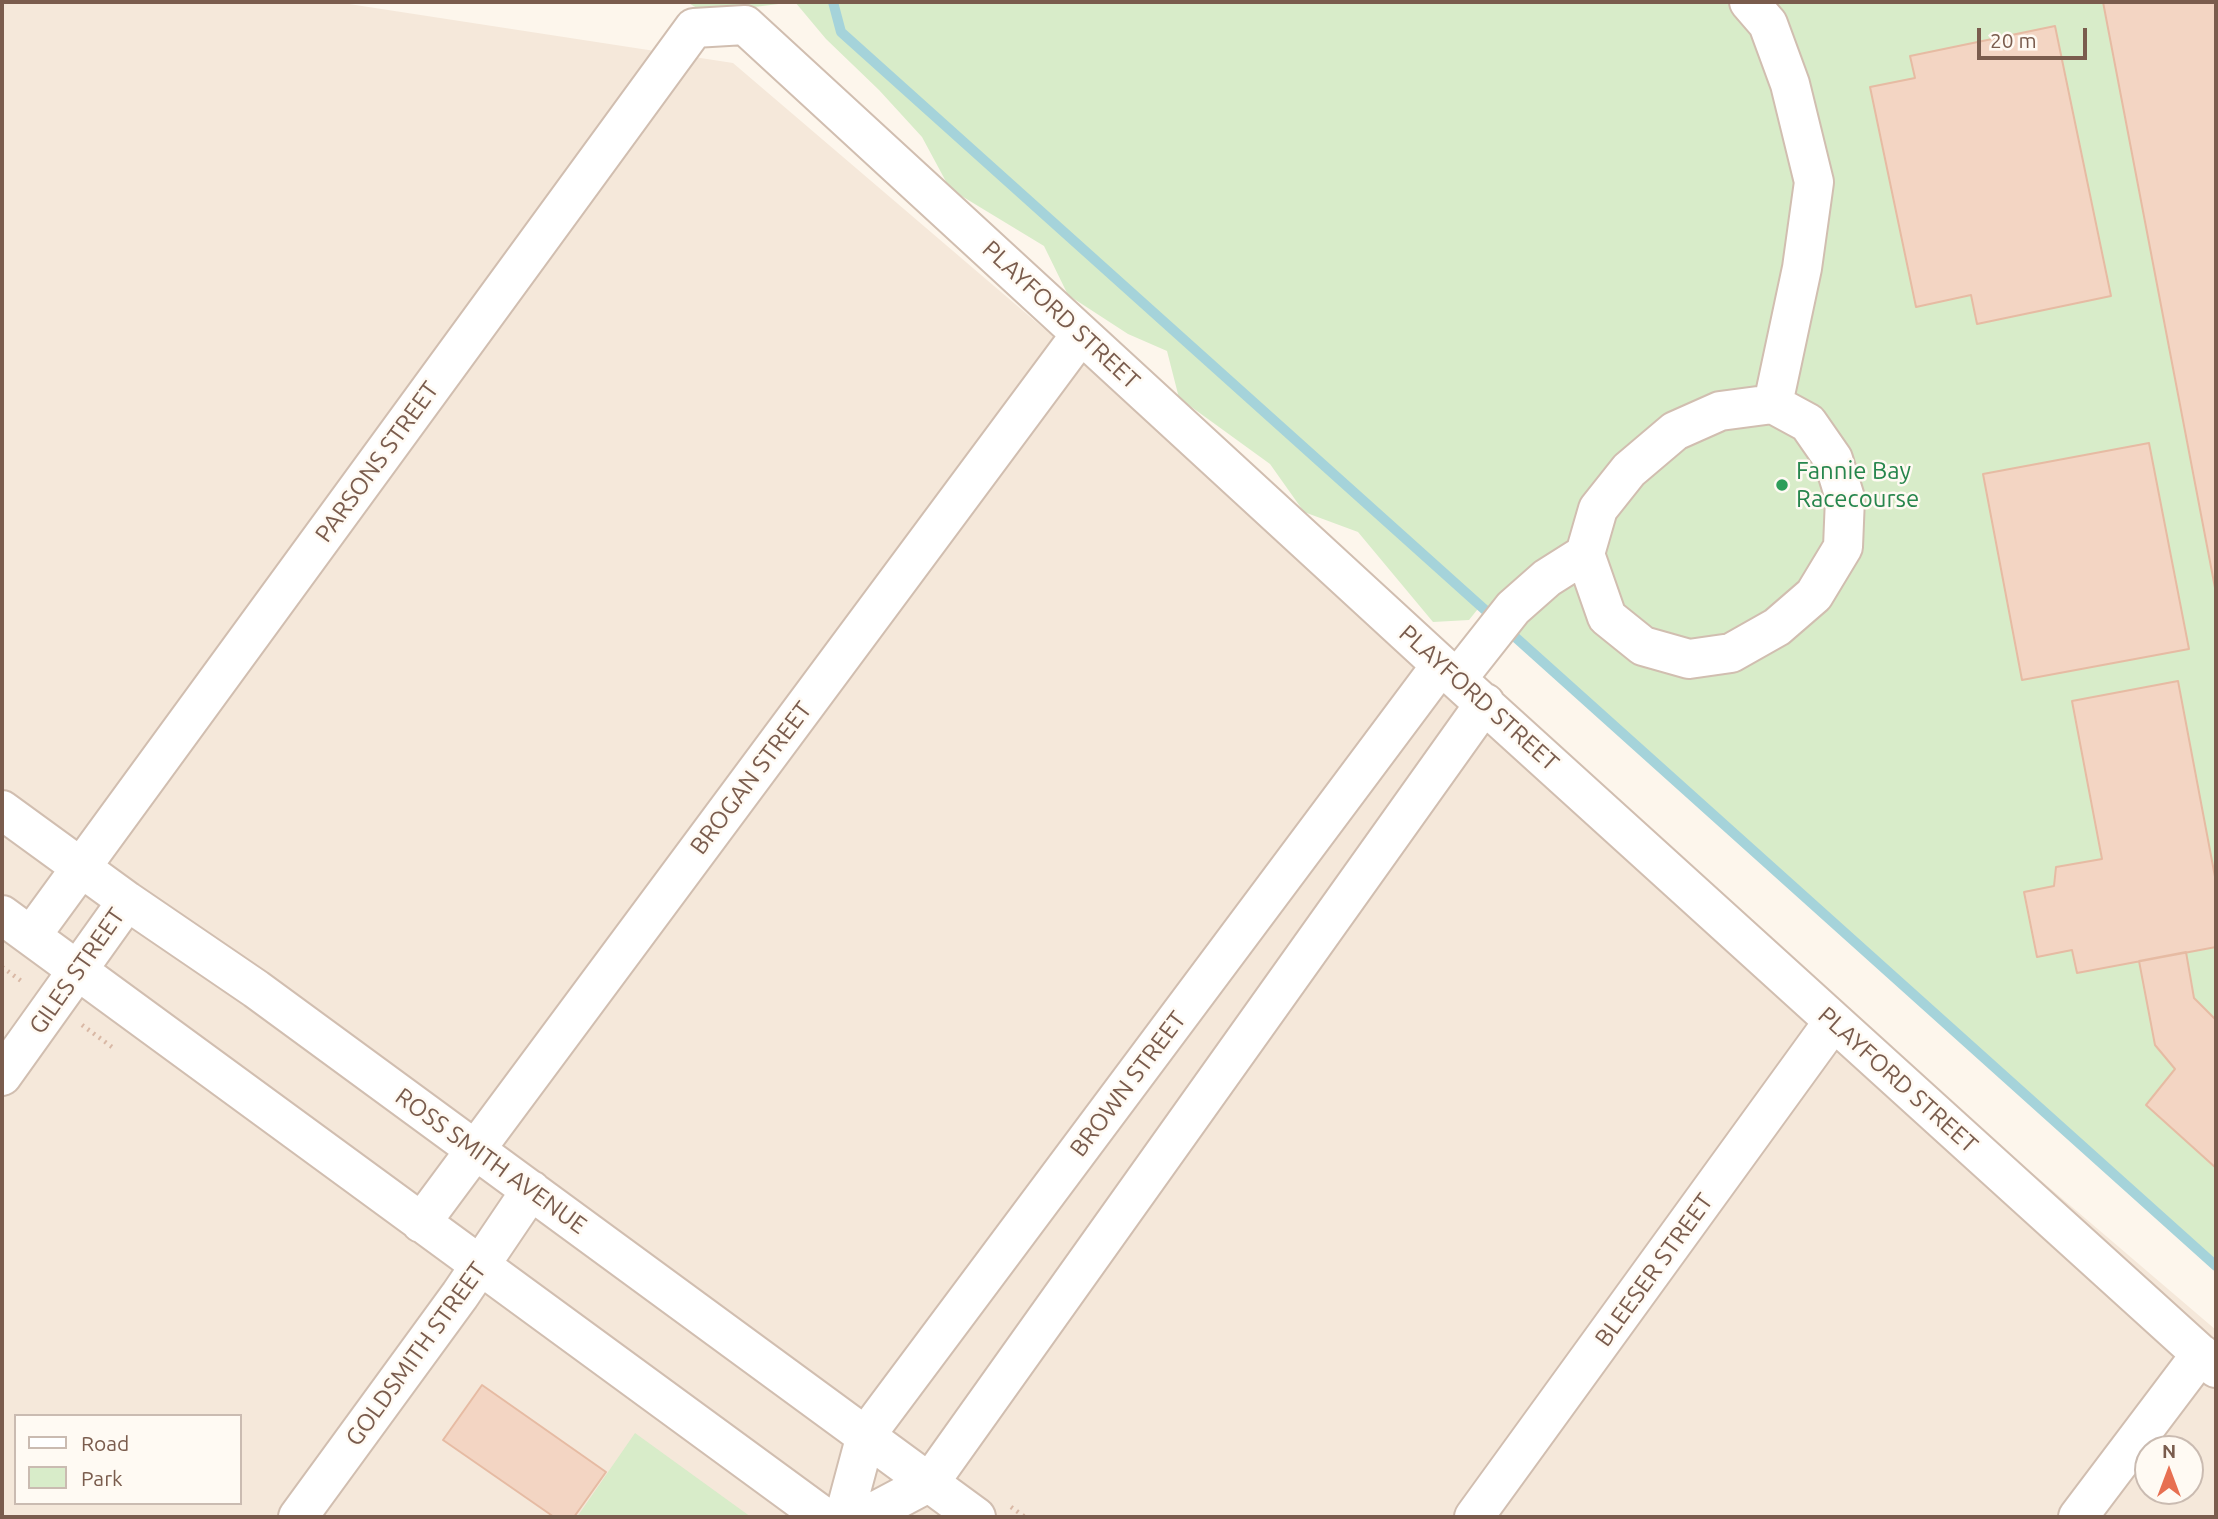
<!DOCTYPE html>
<style>
body{margin:0}
#map{position:relative;width:2218px;height:1519px;overflow:hidden;background:#fdf6ec;font-family:Ubuntu,sans-serif}
canvas{display:block}
.frame{position:absolute;inset:0;border:4px solid #7a5c4d;pointer-events:none}
.legend{position:absolute;left:14px;top:1414px;width:228px;height:91px;box-sizing:border-box;background:#fffaf3;border:2px solid #cabbb1;margin:0;padding:9px 12px;list-style:none;font-size:21px;color:#7a5c4d}
.legend li{display:flex;align-items:center;gap:14px;height:35px}
.legend b{width:35px;border:2px solid #cabbb1}
.north{position:absolute;left:2134px;top:1435px;width:70px;height:70px;box-sizing:border-box;background:#fffaf3;border:2px solid #cabbb1;border-radius:50%;rotate:0deg;font-size:19px;font-weight:700;line-height:28px;text-align:center;color:#7a5c4d}
.north::after{content:'';display:block;margin:auto;width:24px;height:32px;background:#e76f51;clip-path:polygon(50% 0,100% 100%,50% 72%,0 100%)}
.scale{position:absolute;left:1977px;top:28px;width:110px;height:32px;box-sizing:border-box;border:4px solid #7a5c4d;border-top:0;padding-left:9px;font-size:21px;line-height:24px;white-space:nowrap;color:#7a5c4d;-webkit-text-stroke:5px #fffaf3;paint-order:stroke}
</style>
<div id="map">
<canvas width="2218" height="1519"></canvas>
<div class="frame"></div>
<ul class="legend">
<li><b style="height:9px;background:#fff"></b>Road</li>
<li><b style="height:19px;background:#d8ecc9"></b>Park</li>
</ul>
<div class="north">N</div>
<div class="scale">20 m</div>
</div>
<script>
const ctx = document.querySelector('canvas').getContext('2d');
ctx.lineJoin = 'round';
function fillPath(path, color) {
  ctx.fillStyle = color;
  ctx.fill(path, 'evenodd');
}
function strokePath(path, color, width, dash) {
  ctx.strokeStyle = color;
  ctx.lineWidth = width;
  ctx.lineCap = dash ? 'butt' : 'round';
  ctx.setLineDash(dash || []);
  ctx.stroke(path);
}
function drawText(font, color, halo, rows, align = 'center') {
  ctx.font = font + ' Ubuntu,sans-serif';
  ctx.lineWidth = 5;
  ctx.setLineDash([]);
  ctx.textBaseline = 'middle';
  ctx.strokeStyle = halo;
  ctx.fillStyle = color;
  for (const [text, x, y, turn = 0] of rows) {
    ctx.save();
    ctx.translate(x, y);
    ctx.rotate((+turn || 0) * Math.PI / 180);
    ctx.textAlign = isNaN(turn) ? turn : align;
    if (halo) ctx.strokeText(text, 0, 0);
    ctx.fillText(text, 0, 0);
    ctx.restore();
  }
}
fillPath(new Path2D(`
 M 2,2 L 336,2 L 733,63 L 2216,1330 L 2216,1517 L 2,1517 ZM 16,1416 L 240,1416 L 240,1503 L 16,1503 ZM 2148,1449 L 2190,1449 L 2190,1491 L 2148,1491 Z`), '#f5e8da');
fillPath(new Path2D(`
 M 687,2 L 2216,2 L 2216,1269 L 1481,605 L 1469,620 L 1433,622 L 1358,532 L 1304,512 L 1270,464 L 1179,398 L 1167,351 L 1128,334 L 1068,295 L 1044,246 L 950,189 L 922,137 L 879,90 L 826,39 L 795,2 L 705,13 Z
 M 635,1433 L 751,1517 L 577,1517 Z`), '#d8ecc9');
strokePath(new Path2D(`
 M 833,2 L 841,32 L 2216,1266`), '#a5d3da', 10);
const building = new Path2D(`
 M 2103,2 L 2216,2 L 2216,593 Z
 M 2055,26 L 2111,296 L 1977,324 L 1971,295 L 1916,307 L 1870,87 L 1915,78 L 1910,56 Z
 M 2149,443 L 2189,649 L 2022,680 L 1983,474 Z
 M 2178,681 L 2216,882 L 2216,947 L 2077,973 L 2072,950 L 2037,957 L 2024,892 L 2054,886 L 2056,867 L 2102,859 L 2072,701 Z
 M 2186,952 L 2194,998 L 2216,1020 L 2216,1168 L 2146,1105 L 2175,1069 L 2155,1045 L 2139,961 Z
 M 482,1385 L 606,1472 L 574,1517 L 554,1517 L 443,1440 Z`);
fillPath(building, '#f3d5c3');
strokePath(building, '#e6bba3', 2);
const minor = new Path2D(`
 M 1749,2 L 1768,24 L 1790,84 L 1814,182 L 1802,268 L 1773,404
 M 1773,404 L 1808,423 L 1833,459 L 1845,498 L 1843,547 L 1814,595 L 1777,627 L 1731,653 L 1689,659 L 1643,646 L 1607,617 L 1585,554 L 1598,509 L 1629,470 L 1675,431 L 1720,411 Z
 M 1457,679 L 1513,608 L 1547,578 L 1585,554
 M 2,810 L 127,901 L 256,989 L 976,1517
 M 2,915 L 824,1517
 M 31,936 L 694,28 L 745,25 L 1441,665 L 2216,1368
 M 2,1076 L 127,901
 M 421,1223 L 1081,334
 M 298,1517 L 460,1295 L 531,1190
 M 844,1517 L 866,1435 L 1441,665
 M 864,1517 L 930,1482 L 1485,703
 M 1474,1517 L 1833,1022
 M 2078,1517 L 2201,1354`);
strokePath(minor, '#d1beb0', 42);
strokePath(new Path2D(`
 M 2,967 L 24,983
 M 82,1025 L 112,1047
 M 1011,1507 L 1025,1517`), '#d9b8a5', 4.5, [2, 5]);
strokePath(minor, '#fff', 38);
for (const [x, y, r, color] of [
 [1782,485,7,"#2e9e5b"]
]) {
  const dot = new Path2D();
  dot.arc(x, y, r, 0, 2 * Math.PI);
  ctx.fillStyle = color;
  ctx.fill(dot);
  strokePath(dot, '#fffaf3', 2.5);
}
drawText('24px', '#7a5c4d', '#fffaf3', [
 ["PLAYFORD STREET",1061,315,43],
 ["PARSONS STREET",377,462,-54],
 ["PLAYFORD STREET",1479,698,42],
 ["BROGAN STREET",751,778,-53],
 ["GILES STREET",77,971,-55],
 ["PLAYFORD STREET",1898,1080,42],
 ["BROWN STREET",1128,1084,-53],
 ["ROSS SMITH AVENUE",491,1161,36],
 ["BLEESER STREET",1654,1270,-54],
 ["GOLDSMITH STREET",416,1354,-54]
]);
drawText('24px', '#27864d', '#fffaf3', [
 ["Fannie Bay",1796,471],
 ["Racecourse",1796,499]
], 'left');
</script>
